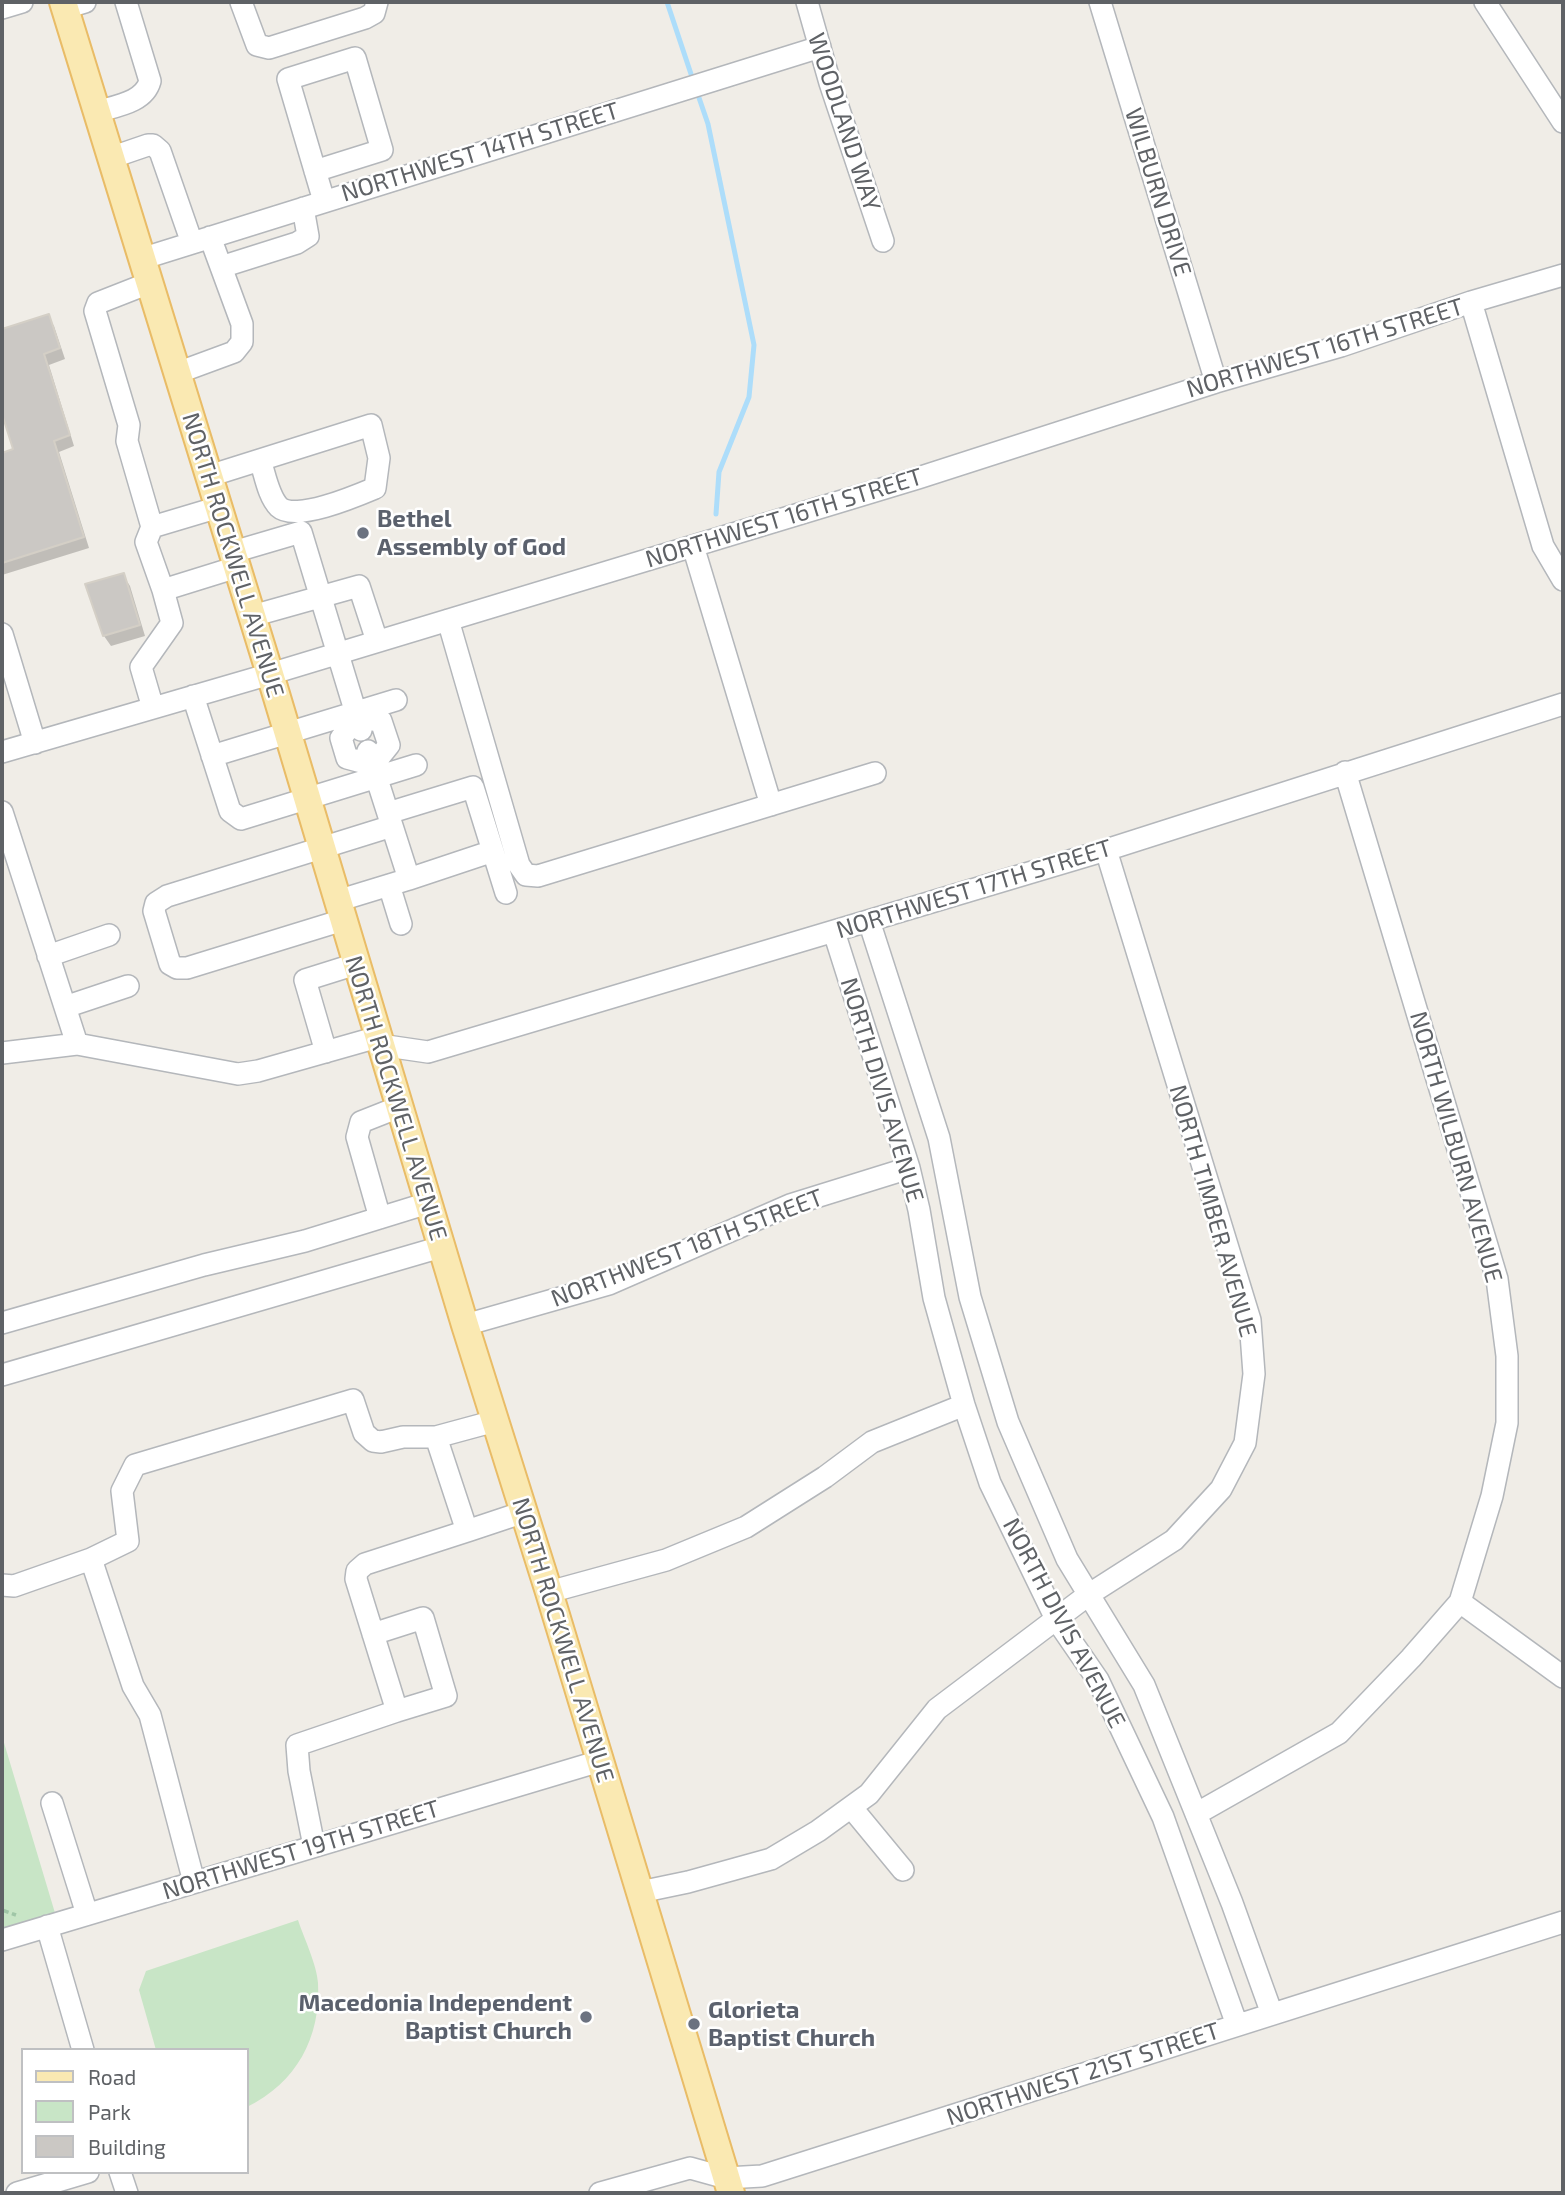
<!DOCTYPE html>
<style>
body{margin:0}
#map{position:relative;width:1565px;height:2195px;overflow:hidden;background:#f0ede7;font-family:"Exo 2",sans-serif}
canvas{display:block}
.frame{position:absolute;inset:0;border:4px solid #5f6266;pointer-events:none}
.legend{position:absolute;left:21px;top:2048px;width:228px;height:126px;box-sizing:border-box;background:#fff;border:2px solid #bfc0c2;margin:0;padding:9px 12px;list-style:none;font-size:21px;color:#5f6266}
.legend li{display:flex;align-items:center;gap:14px;height:35px}
.legend b{width:35px;border:2px solid #bfc0c2}
</style>
<div id="map">
<canvas width="1565" height="2195"></canvas>
<div class="frame"></div>
<ul class="legend">
<li><b style="height:9px;background:#fae9b2"></b>Road</li>
<li><b style="height:19px;background:#c8e5c6"></b>Park</li>
<li><b style="height:19px;background:#cbc8c4"></b>Building</li>
</ul>
</div>
<script>
const ctx = document.querySelector('canvas').getContext('2d');
ctx.lineJoin = 'round';
function fillPath(path, color) {
  ctx.fillStyle = color;
  ctx.fill(path, 'evenodd');
}
function strokePath(path, color, width, dash) {
  ctx.strokeStyle = color;
  ctx.lineWidth = width;
  ctx.lineCap = dash ? 'butt' : 'round';
  ctx.setLineDash(dash || []);
  ctx.stroke(path);
}
function drawText(font, color, halo, rows, align = 'center') {
  ctx.font = font + ' "Exo 2",sans-serif';
  ctx.lineWidth = 5;
  ctx.setLineDash([]);
  ctx.textBaseline = 'middle';
  ctx.strokeStyle = halo;
  ctx.fillStyle = color;
  for (const [text, x, y, turn = 0] of rows) {
    ctx.save();
    ctx.translate(x, y);
    ctx.rotate((+turn || 0) * Math.PI / 180);
    ctx.textAlign = isNaN(turn) ? turn : align;
    if (halo) ctx.strokeText(text, 0, 0);
    ctx.fillText(text, 0, 0);
    ctx.restore();
  }
}
fillPath(new Path2D(`
 M 2,1736 L 55,1913 L 2,1929 Z
 M 298,1920 C 304,1938 317,1965 318,1983 C 321,2038 296,2083 247,2107 L 247,2050 L 156,2050 L 139,1990 L 146,1971 Z`), '#c8e5c6');
fillPath(new Path2D(`
 M 48,316 L 54,326 L 65,359 L 49,365 L 74,446 L 59,452 L 89,548 L 2,575 L 2,455 L 15,451 L 2,408 L 2,330 Z
 M 123,575 L 130,586 L 145,636 L 111,646 L 104,636 L 87,585 Z`), '#0003');
strokePath(new Path2D(`
 M 667,2 L 693,80
 M 696,89 L 708,124 L 754,345 L 749,397 L 719,472 L 716,514`), '#adddfa', 5);
const building = new Path2D(`
 M 49,314 L 60,348 L 44,354 L 70,435 L 54,441 L 84,537 L 2,563 L 2,453 L 13,449 L 2,414 L 2,329 Z
 M 124,573 L 140,625 L 103,636 L 85,584 Z`);
fillPath(building, '#cbc8c4');
strokePath(building, '#d4cfc6', 2);
const minor = new Path2D(`
 M 241,2 L 257,45 L 269,48 L 365,18 L 374,13 L 377,2
 M 807,2 L 830,83 L 883,241
 M 1100,2 L 1216,382
 M 1485,2 L 1563,122
 M 2,8 L 22,2
 M 65,8 L 85,2
 M 96,112 C 115,106 144,103 150,81 L 126,2
 M 110,158 L 148,145 L 153,145 L 160,151 L 192,243
 M 315,171 L 382,150 L 355,58 L 288,79 L 324,201
 M 141,259 L 820,47
 M 221,267 L 297,243 L 308,236 L 303,208
 M 149,283 L 98,303 L 95,311 L 129,425 L 127,441 L 152,527
 M 1471,302 L 1543,546 L 1563,580
 M 177,373 L 234,352 L 242,342 L 242,324 L 210,237
 M 209,476 L 371,425 L 379,458 L 375,488 C 356,496 295,522 279,507 C 268,496 265,474 260,460
 M 693,546 L 771,805
 M 233,552 L 301,532 L 361,730
 M 163,590 L 146,542 L 152,527 L 219,507
 M 252,616 L 359,586 L 377,641
 M 448,620 L 519,865 L 526,875 L 538,876 L 875,773
 M 2,634 L 35,743
 M 193,696 L 230,811 L 241,819 L 416,765
 M 153,708 L 141,667 L 172,623 L 163,590 L 237,567
 M 357,718 L 381,721 L 389,745 L 373,765
 M 357,718 L 341,738 L 347,758 L 373,765
 M 2,752 L 270,674 L 918,478 L 1216,382 L 1341,346 L 1471,302 L 1563,275
 M 212,756 L 396,700
 M 2,812 L 77,1044
 M 388,813 L 473,787 L 506,893
 M 409,879 L 493,851
 M 389,885 L 401,924
 M 337,901 L 409,879 L 368,751
 M 343,920 L 187,968 L 177,968 L 170,964 L 154,911 L 156,903 L 167,896 L 392,826
 M 869,921 L 939,1138 L 970,1297 L 1008,1422 L 1067,1559 L 1144,1685 L 1232,1903 L 1272,2014
 M 834,932 L 909,1168 L 919,1210 L 934,1298 L 964,1405 L 990,1483 L 1056,1619 L 1098,1680 L 1163,1817 L 1237,2025
 M 48,956 L 109,935
 M 65,1007 L 128,986
 M 380,1045 L 428,1052 L 1106,850 L 1563,704
 M 326,1052 L 305,980 L 356,964
 M 2,1053 L 77,1044 L 238,1074 L 258,1071 L 378,1037
 M 380,1218 L 357,1137 L 361,1122 L 399,1107
 M 2,1323 L 204,1265 L 305,1241 L 428,1203
 M 465,1325 L 609,1284 L 790,1205 L 909,1168
 M 2,1375 L 441,1247
 M 436,1437 L 467,1531 L 524,1512
 M 91,1559 L 128,1541 L 122,1491 L 135,1465 L 353,1400 L 364,1433 L 373,1441 L 381,1442 L 403,1437 L 436,1437 L 495,1421
 M 2,1585 L 14,1586 L 91,1559 L 133,1686 L 150,1715 L 194,1882
 M 549,1592 L 666,1560 L 746,1527 L 825,1477 L 872,1442 L 964,1405
 M 1460,1602 L 1563,1677
 M 373,1634 L 423,1618 L 446,1696 L 397,1711
 M 52,1803 L 87,1914
 M 851,1807 L 903,1870
 M 1196,1814 L 1339,1733 L 1411,1658 L 1460,1602 L 1492,1496 L 1507,1423 L 1507,1356 L 1497,1279 L 1345,772
 M 314,1846 L 299,1771 L 297,1745 L 397,1711 L 356,1579 L 357,1571 L 365,1564 L 467,1531
 M 640,1892 L 688,1882 L 771,1859 L 818,1831 L 869,1794 L 937,1709 L 1088,1595 L 1174,1540 L 1221,1489 L 1245,1443 L 1254,1374 L 1250,1320 L 1106,850
 M 47,1926 L 83,2050
 M 2,1940 L 600,1761
 M 120,2172 L 127,2193
 M 17,2193 L 88,2172
 M 600,2193 L 690,2168 L 726,2178 L 762,2176 L 1563,1922`);
const major = new Path2D(`
 M 63,2 L 270,674 L 465,1325 L 549,1592 L 731,2193`);
strokePath(minor, '#b4b7bb', 24);
strokePath(major, '#e9bc67', 30);
strokePath(new Path2D(`
 M 2,1910 L 16,1915`), '#a0c6a7', 3.5, [7, 3.5]);
strokePath(minor, '#fff', 21);
strokePath(major, '#fae9b2', 26);
for (const [x, y, r, color] of [
 [363,533,7,"#6b7280"],
 [586,2017,7,"#6b7280"],
 [694,2024,7,"#6b7280"]
]) {
  const dot = new Path2D();
  dot.arc(x, y, r, 0, 2 * Math.PI);
  ctx.fillStyle = color;
  ctx.fill(dot);
  strokePath(dot, '#fff', 2.5);
}
drawText('24px', '#5f6266', '#fff', [
 ["WOODLAND WAY",844,122,72],
 ["NORTHWEST 14TH STREET",480,152,-17],
 ["WILBURN DRIVE",1158,192,73],
 ["NORTHWEST 16TH STREET",1325,348,-17],
 ["NORTHWEST 16TH STREET",784,518,-17],
 ["NORTH ROCKWELL AVENUE",233,555,73],
 ["NORTHWEST 17TH STREET",974,889,-17],
 ["NORTH DIVIS AVENUE",882,1090,73],
 ["NORTH ROCKWELL AVENUE",396,1098,73],
 ["NORTH WILBURN AVENUE",1456,1147,74],
 ["NORTH TIMBER AVENUE",1213,1211,74],
 ["NORTHWEST 18TH STREET",687,1248,-21],
 ["NORTH DIVIS AVENUE",1064,1623,62],
 ["NORTH ROCKWELL AVENUE",563,1640,73],
 ["NORTHWEST 19TH STREET",301,1850,-17],
 ["NORTHWEST 21ST STREET",1083,2074,-18]
]);
drawText('bold 24px', '#5b616d', '#fff', [
 ["Bethel",377,519],
 ["Assembly of God",377,547],
 ["Macedonia Independent",572,2003,"right"],
 ["Baptist Church",572,2031,"right"],
 ["Glorieta",708,2010],
 ["Baptist Church",708,2038]
], 'left');
</script>
